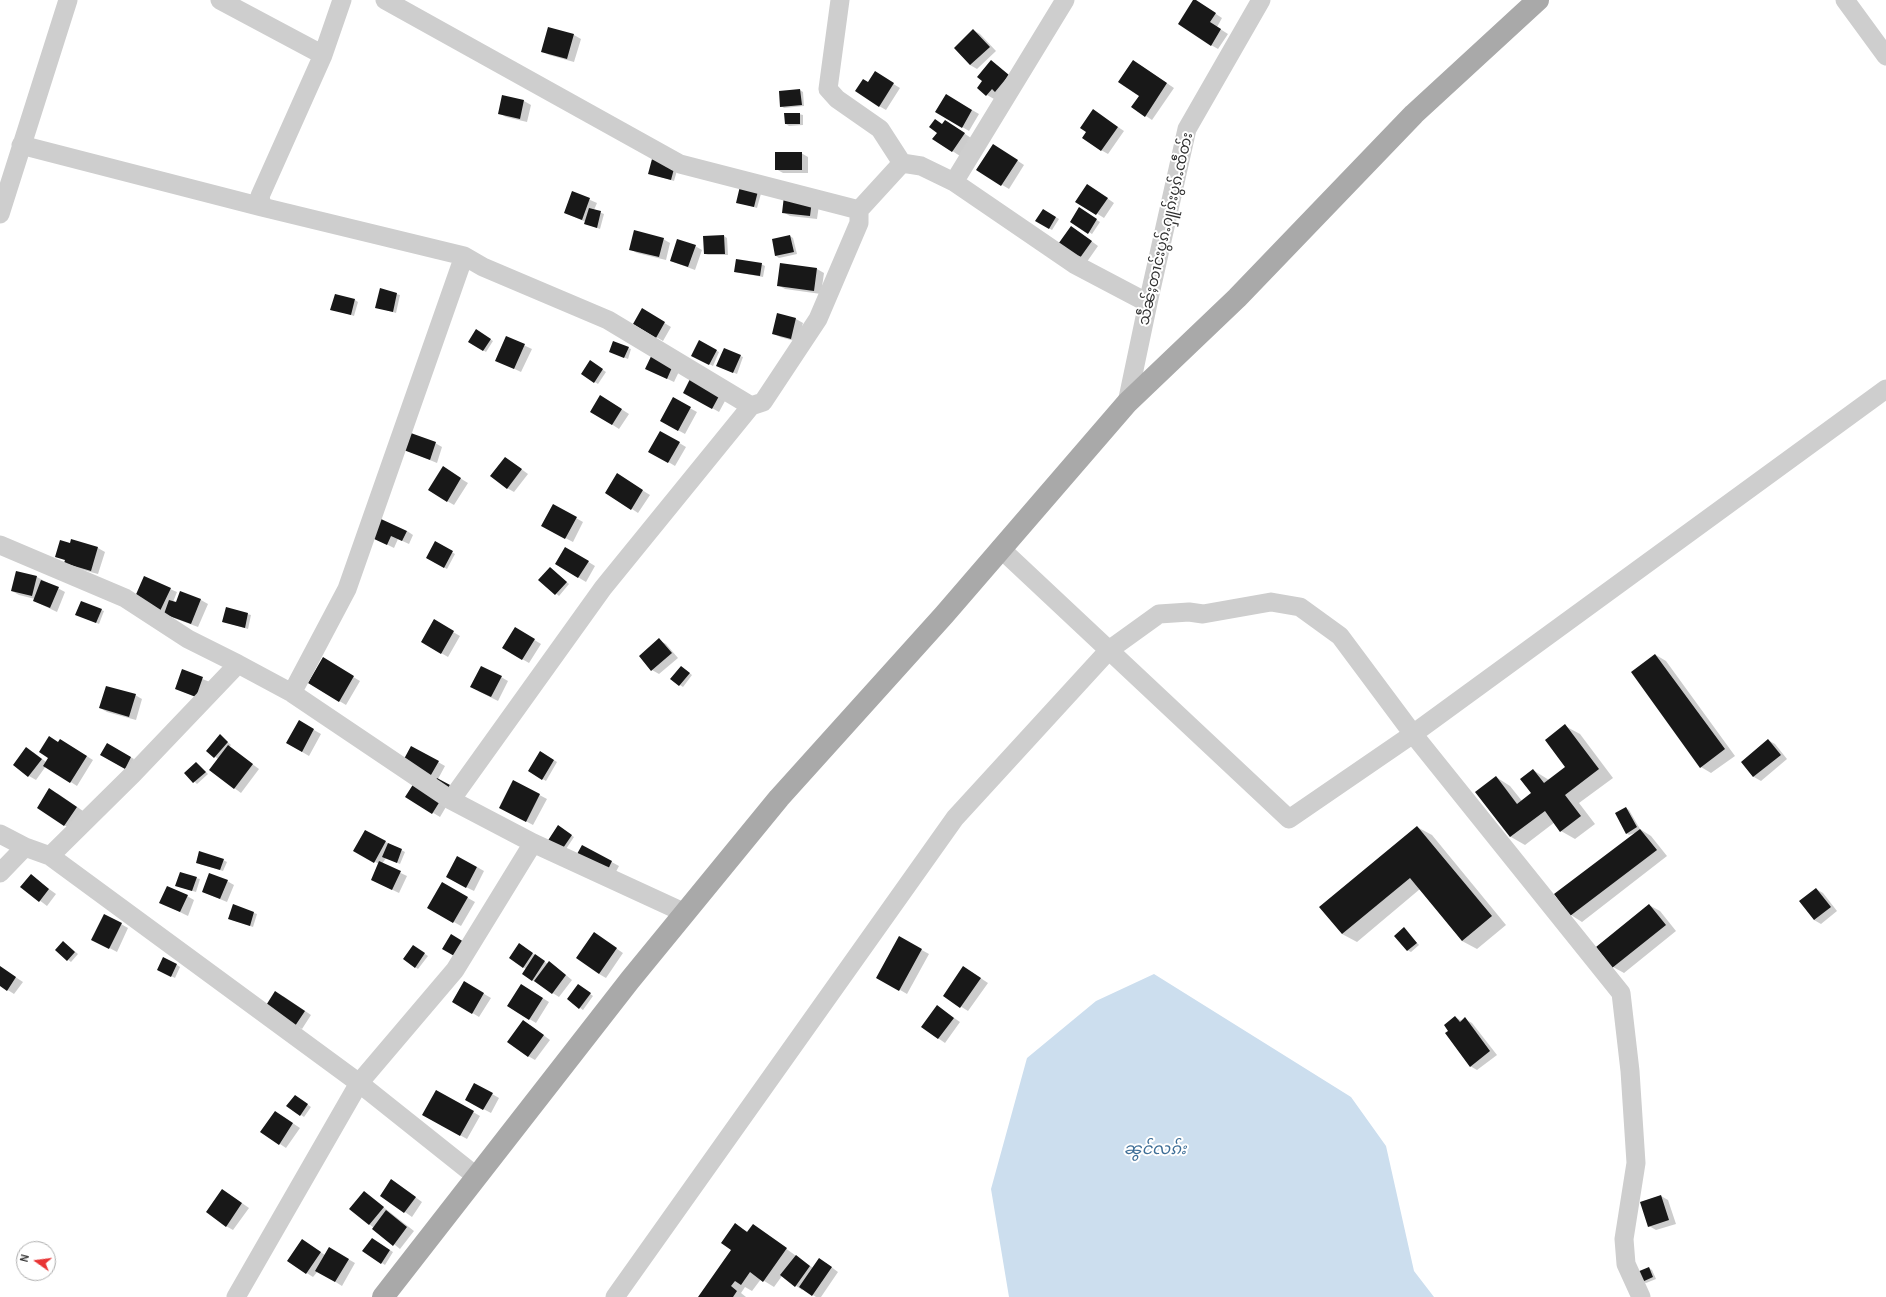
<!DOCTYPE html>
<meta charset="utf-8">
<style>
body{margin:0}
#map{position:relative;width:1886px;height:1297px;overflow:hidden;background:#fff;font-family:Karla,sans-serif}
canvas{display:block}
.north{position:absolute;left:16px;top:1241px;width:40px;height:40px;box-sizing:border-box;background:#fff;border:1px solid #adadad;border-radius:50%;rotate:284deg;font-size:11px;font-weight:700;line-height:16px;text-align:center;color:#313131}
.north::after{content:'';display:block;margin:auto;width:14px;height:18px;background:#e83434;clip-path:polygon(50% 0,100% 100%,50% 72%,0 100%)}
</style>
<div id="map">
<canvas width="1886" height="1297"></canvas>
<div class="north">N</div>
</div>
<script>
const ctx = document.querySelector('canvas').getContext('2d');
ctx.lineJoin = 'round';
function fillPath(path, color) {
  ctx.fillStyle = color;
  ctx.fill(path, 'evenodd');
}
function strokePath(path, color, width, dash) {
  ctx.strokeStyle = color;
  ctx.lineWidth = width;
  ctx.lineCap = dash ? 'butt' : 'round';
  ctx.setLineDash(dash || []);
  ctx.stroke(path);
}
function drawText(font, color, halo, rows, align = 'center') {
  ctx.font = font + ' Karla,"Noto Sans Myanmar",sans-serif';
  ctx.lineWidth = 4;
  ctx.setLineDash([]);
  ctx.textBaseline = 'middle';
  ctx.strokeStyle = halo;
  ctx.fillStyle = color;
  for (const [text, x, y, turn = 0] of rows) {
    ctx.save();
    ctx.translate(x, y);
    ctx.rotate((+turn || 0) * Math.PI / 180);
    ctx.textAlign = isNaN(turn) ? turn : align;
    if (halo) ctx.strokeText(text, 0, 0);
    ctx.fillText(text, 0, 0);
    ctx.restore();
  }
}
fillPath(new Path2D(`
 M 1154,974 L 1351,1097 L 1386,1146 L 1414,1271 L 1434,1297 L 1009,1297 L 991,1189 L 1027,1058 L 1096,1001 Z`), '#ccdeee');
fillPath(new Path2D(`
 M 1201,4 L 1222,18 L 1217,27 L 1228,34 L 1218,49 L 1211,45 Z
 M 973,30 L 980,34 L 996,51 L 977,69 L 970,65 L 955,48 Z
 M 574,35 L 581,39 L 574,62 L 549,55 L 542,51 Z
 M 991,62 L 1015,80 L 994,99 L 987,95 Z
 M 1140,65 L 1174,88 L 1152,120 L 1146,116 L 1140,96 Z
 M 882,77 L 900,88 L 886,110 L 879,106 L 869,83 Z
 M 800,90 L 803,92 L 804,106 L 784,108 L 781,106 Z
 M 946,95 L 979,114 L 969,131 L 937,112 Z
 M 503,96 L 524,101 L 531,105 L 527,122 L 506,117 L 499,113 Z
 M 799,114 L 803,115 L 803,125 L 789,126 L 786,124 Z
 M 1100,115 L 1124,131 L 1108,154 L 1101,150 Z
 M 943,125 L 952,125 L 971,138 L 960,156 L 934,139 Z
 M 1000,149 L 1024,165 L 1009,189 L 977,170 Z
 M 801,153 L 808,157 L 808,173 L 783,173 L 776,169 Z
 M 678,167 L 674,181 L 650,174 Z
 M 1094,189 L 1114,203 L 1104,218 L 1077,201 Z
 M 762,190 L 757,208 L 737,202 Z
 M 572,192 L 597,203 L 594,210 L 604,214 L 600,229 L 589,225 L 585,224 L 586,222 L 565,213 Z
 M 819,205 L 817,219 L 790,216 L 783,212 Z
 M 1079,209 L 1100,222 L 1092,234 L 1071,221 Z
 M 1043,210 L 1059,219 L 1052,230 L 1037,221 Z
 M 1079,232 L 1098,246 L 1084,266 L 1077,262 Z
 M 724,236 L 727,238 L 728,255 L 708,255 L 705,254 L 704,237 Z
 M 790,236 L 793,238 L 797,254 L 779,258 L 776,256 L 773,240 Z
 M 663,239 L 670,243 L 666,260 L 637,253 L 630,249 Z
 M 695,246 L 702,250 L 695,270 L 671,261 Z
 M 761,264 L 765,266 L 763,277 L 735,272 Z
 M 781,264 L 817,269 L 824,273 L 821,294 L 785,289 L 778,285 Z
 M 381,290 L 400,295 L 396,313 L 376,307 Z
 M 355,300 L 358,302 L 354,316 L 332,309 Z
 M 643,310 L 671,327 L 663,341 L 634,324 Z
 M 778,315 L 796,319 L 803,323 L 798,342 L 780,337 L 773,333 Z
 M 477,331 L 493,341 L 486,352 L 470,342 Z
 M 506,337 L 532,349 L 521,372 L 496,360 Z
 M 699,342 L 719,352 L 713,366 L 692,355 Z
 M 628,348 L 631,349 L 628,359 L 613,353 Z
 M 740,356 L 743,357 L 737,374 L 720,367 Z
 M 684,361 L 674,382 L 653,372 Z
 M 593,363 L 606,372 L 598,384 L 582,374 Z
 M 731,390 L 719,412 L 691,396 Z
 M 673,399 L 697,412 L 685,434 L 661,421 Z
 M 607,400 L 629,414 L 619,429 L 591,411 Z
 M 661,432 L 686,447 L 675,466 L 650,451 Z
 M 435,443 L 442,447 L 437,463 L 403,449 Z
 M 506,458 L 528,474 L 514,492 L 507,488 Z
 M 450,472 L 468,483 L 454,505 L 447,501 Z
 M 624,479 L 650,495 L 638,513 L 632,509 Z
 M 576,518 L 583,522 L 573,542 L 550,530 Z
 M 407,531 L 413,535 L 409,544 L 398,539 L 394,548 L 374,538 Z
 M 435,543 L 455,554 L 447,569 L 427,558 Z
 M 98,548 L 105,552 L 98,574 L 72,567 L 66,561 L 57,556 Z
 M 566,548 L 595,566 L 586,582 L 556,564 Z
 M 550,568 L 569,584 L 559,596 L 540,580 Z
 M 17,572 L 37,577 L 65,592 L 57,612 L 34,601 L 35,599 L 19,595 L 12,591 Z
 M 170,589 L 177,592 L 173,602 L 201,600 L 208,604 L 198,627 L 171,617 L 135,599 Z
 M 227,609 L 251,615 L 248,629 L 224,622 Z
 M 101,610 L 104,611 L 99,624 L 80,616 Z
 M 434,621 L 460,636 L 448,657 L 422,642 Z
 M 515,628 L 541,644 L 529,663 L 503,648 Z
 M 659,640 L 666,644 L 678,658 L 659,674 L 652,670 Z
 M 1656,655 L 1666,661 L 1735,756 L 1711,773 L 1701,767 Z
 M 323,659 L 360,681 L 346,705 L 309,683 Z
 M 684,669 L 692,675 L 683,687 L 671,679 Z
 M 182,671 L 210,682 L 203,700 L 176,689 Z
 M 501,677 L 508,681 L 498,701 L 478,691 Z
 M 135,695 L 142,699 L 136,720 L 107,712 L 100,708 Z
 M 300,722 L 321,734 L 309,756 L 287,743 Z
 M 1565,726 L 1580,734 L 1613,778 L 1579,803 L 1595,824 L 1575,839 L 1561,831 L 1555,822 L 1525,845 L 1511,837 L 1477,792 L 1496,777 L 1510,786 L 1522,801 L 1532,793 L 1533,770 L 1549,780 L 1566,767 Z
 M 223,738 L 231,745 L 229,747 L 259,769 L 241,793 L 210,770 L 218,759 L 207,750 Z
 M 1768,740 L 1775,744 L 1787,759 L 1761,781 L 1754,777 L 1742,762 Z
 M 59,743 L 67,744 L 93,760 L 77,786 L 46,766 L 36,780 L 29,776 L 33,752 L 46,762 Z
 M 107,744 L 134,759 L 128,770 L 101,755 Z
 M 412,747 L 445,766 L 438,779 L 456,790 L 440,817 L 407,797 L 431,790 Z
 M 541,752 L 557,762 L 546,781 L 529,771 Z
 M 197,763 L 208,774 L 197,784 L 186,773 Z
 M 513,781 L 547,799 L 533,825 L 507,811 Z
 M 57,793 L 83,811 L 71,829 L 64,825 Z
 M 1626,808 L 1629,810 L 1640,829 L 1651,836 L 1667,856 L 1582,922 L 1571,915 L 1638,832 L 1629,835 L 1626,833 Z
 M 1417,827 L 1432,835 L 1506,925 L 1477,949 L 1462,941 L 1420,889 L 1357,942 L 1342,934 Z
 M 561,829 L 574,837 L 564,852 Z
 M 365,831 L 405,852 L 400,864 L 386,858 L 382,864 L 407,876 L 399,893 L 372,880 L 379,864 L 355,851 Z
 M 582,846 L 619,866 L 610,883 Z
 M 223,860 L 227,862 L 223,871 L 200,864 Z
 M 477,867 L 484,871 L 474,891 L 454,881 Z
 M 31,876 L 56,894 L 47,906 L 22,887 Z
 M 196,878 L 200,879 L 196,892 L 180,887 Z
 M 227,881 L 234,885 L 227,902 L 203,892 Z
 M 442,883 L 475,902 L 461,926 L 429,908 Z
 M 1816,889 L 1823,893 L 1837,911 L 1821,924 L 1814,920 Z
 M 187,896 L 194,900 L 188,916 L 161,903 Z
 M 1649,905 L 1660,911 L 1676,931 L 1624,973 L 1613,967 Z
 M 234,906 L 257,914 L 253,927 L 232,920 Z
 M 121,924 L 128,928 L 117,952 L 100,943 Z
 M 1404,929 L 1419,945 L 1411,952 L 1407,950 Z
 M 601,938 L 623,953 L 606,978 L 599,974 Z
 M 900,938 L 929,954 L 907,994 L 878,977 Z
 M 66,944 L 78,954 L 71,962 L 56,950 Z
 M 522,946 L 548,964 L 556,967 L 572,980 L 559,997 L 532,980 L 526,969 L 510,958 Z
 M 416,948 L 428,956 L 418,969 L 415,967 Z
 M 177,965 L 180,967 L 175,978 L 161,971 Z
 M 0,967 L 23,982 L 14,994 L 0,985 Z
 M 970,971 L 988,983 L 968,1011 L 944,996 Z
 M 464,982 L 491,998 L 479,1017 L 453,1001 Z
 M 581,987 L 593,996 L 583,1010 L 568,999 Z
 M 528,989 L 549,1002 L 536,1023 L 508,1006 Z
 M 283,996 L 311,1015 L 302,1029 L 295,1025 Z
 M 944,1011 L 960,1022 L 945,1043 L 922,1027 Z
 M 1455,1017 L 1462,1021 L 1465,1019 L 1472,1023 L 1497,1055 L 1477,1070 L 1470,1066 L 1450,1031 Z
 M 530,1025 L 550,1040 L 535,1060 L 528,1056 Z
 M 475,1084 L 499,1098 L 491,1113 L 466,1100 Z
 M 437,1091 L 480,1116 L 467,1139 L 423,1115 Z
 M 298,1098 L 311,1107 L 304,1117 L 288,1106 Z
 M 282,1116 L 300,1128 L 286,1148 L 262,1132 Z
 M 392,1180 L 422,1202 L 412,1217 L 381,1195 Z
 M 364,1192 L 414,1231 L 400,1249 L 369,1224 Z
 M 229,1194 L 249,1208 L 233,1230 L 226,1226 Z
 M 1661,1196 L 1668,1200 L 1676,1224 L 1656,1230 L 1649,1226 Z
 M 735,1225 L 748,1232 L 753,1225 L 813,1268 L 826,1263 L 838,1272 L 821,1297 L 816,1297 L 803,1289 L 802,1290 L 782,1276 L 774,1287 L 761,1279 L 752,1291 L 745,1287 L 741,1293 L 746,1297 L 699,1297 L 732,1250 Z
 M 372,1239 L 393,1252 L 385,1265 L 364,1251 Z
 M 309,1245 L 325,1255 L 329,1248 L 355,1263 L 342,1286 L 318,1271 L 313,1277 L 288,1261 Z
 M 1649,1268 L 1652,1270 L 1656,1279 L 1646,1283 L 1643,1282 Z`), '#0003');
fillPath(new Path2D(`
 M 1193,0 L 1196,0 L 1216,13 L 1210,22 L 1221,29 L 1211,46 L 1178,24 Z
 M 548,27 L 574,34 L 567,59 L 541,52 Z
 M 973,29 L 990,47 L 970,65 L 954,48 Z
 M 991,60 L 1009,75 L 995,92 L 992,89 L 986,96 L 977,88 L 982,81 L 977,77 Z
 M 1133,60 L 1167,83 L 1145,117 L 1131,107 L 1139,96 L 1118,82 Z
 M 875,71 L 894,83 L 879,107 L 855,91 L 863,79 L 868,82 Z
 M 800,89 L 802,105 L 780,107 L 779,91 Z
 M 946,94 L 972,110 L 962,128 L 935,112 Z
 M 502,95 L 524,100 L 520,119 L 498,114 Z
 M 1093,109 L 1118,127 L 1101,151 L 1082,138 L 1086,132 L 1080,128 Z
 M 784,113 L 800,113 L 800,124 L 785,124 Z
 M 935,119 L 942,124 L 945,120 L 965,133 L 952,152 L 932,139 L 937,133 L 929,127 Z
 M 993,144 L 1018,160 L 1001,186 L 976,170 Z
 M 775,152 L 802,152 L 802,170 L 775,170 Z
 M 652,159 L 675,165 L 671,180 L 648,174 Z
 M 741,182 L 759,187 L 754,207 L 736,203 Z
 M 1087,184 L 1108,198 L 1096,215 L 1075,202 Z
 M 572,191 L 590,198 L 582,220 L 564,213 Z
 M 784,196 L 812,200 L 810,216 L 782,213 Z
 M 1079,207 L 1097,219 L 1088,234 L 1070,222 Z
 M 589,208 L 601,211 L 597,228 L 584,224 Z
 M 1043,209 L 1056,217 L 1049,229 L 1035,221 Z
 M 1071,226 L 1092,241 L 1077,262 L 1056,247 Z
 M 634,230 L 664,238 L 659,257 L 629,250 Z
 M 724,235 L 725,254 L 704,254 L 703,236 Z
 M 790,235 L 794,252 L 775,256 L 772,239 Z
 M 677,239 L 696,245 L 688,267 L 670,261 Z
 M 736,259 L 762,263 L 760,276 L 734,272 Z
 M 780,263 L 817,268 L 814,291 L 777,286 Z
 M 380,288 L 397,293 L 393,312 L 375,308 Z
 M 335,294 L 355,299 L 351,315 L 330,310 Z
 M 642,308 L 665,322 L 656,338 L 633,324 Z
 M 777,313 L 796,318 L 791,339 L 772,334 Z
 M 476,329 L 491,339 L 483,351 L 468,342 Z
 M 506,336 L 525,344 L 514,369 L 495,361 Z
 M 699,340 L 717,350 L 709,365 L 691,356 Z
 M 613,341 L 629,347 L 624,358 L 609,352 Z
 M 656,346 L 677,356 L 667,379 L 645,369 Z
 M 724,348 L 741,355 L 733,373 L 716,366 Z
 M 590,360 L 603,369 L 594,383 L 581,374 Z
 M 695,369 L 725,385 L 712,409 L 683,393 Z
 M 600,395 L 622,409 L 612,425 L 590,412 Z
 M 673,397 L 691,407 L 678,431 L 660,421 Z
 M 660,431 L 680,442 L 668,463 L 648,452 Z
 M 408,432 L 436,442 L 430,460 L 401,449 Z
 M 505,457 L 522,469 L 507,489 L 490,476 Z
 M 443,466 L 461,478 L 447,502 L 428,490 Z
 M 617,473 L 643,490 L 631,510 L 605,493 Z
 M 553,504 L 577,517 L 565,539 L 541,526 Z
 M 381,519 L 407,531 L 402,541 L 391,536 L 387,545 L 372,538 Z
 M 71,539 L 98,547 L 91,571 L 64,563 L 65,560 L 55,557 L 60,540 L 70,543 Z
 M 435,541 L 453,551 L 444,568 L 426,558 Z
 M 565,547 L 589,561 L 578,578 L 555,564 Z
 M 550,567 L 567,582 L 555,595 L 538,580 Z
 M 16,571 L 37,576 L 32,596 L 11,591 Z
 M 144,576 L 171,588 L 160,611 L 134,599 Z
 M 41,580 L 59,587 L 50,608 L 33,601 Z
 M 180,591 L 201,599 L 191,624 L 164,614 L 169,600 L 176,602 Z
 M 81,601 L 102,609 L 96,623 L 75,615 Z
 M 226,607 L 248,613 L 245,628 L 222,622 Z
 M 434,619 L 454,631 L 441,654 L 421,642 Z
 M 515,627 L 535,639 L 522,660 L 502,648 Z
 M 659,638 L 672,653 L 651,671 L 639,656 Z
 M 1655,654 L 1725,749 L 1700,768 L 1631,672 Z
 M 323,657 L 354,676 L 339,702 L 308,683 Z
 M 481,666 L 502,676 L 491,697 L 470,687 Z
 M 681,666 L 690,673 L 679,686 L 670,679 Z
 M 182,669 L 203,677 L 196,697 L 175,689 Z
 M 106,686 L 136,694 L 129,717 L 99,708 Z
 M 299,720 L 314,729 L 302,752 L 286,743 Z
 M 1565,724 L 1599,769 L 1565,795 L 1581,816 L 1560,832 L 1545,811 L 1510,837 L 1475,792 L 1496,776 L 1517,804 L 1531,793 L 1520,779 L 1533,769 L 1544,783 L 1565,767 L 1545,740 Z
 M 220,734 L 228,742 L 214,758 L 206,751 Z
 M 49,736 L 58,742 L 60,739 L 87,756 L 70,783 L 43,766 L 48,758 L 39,752 Z
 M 1768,739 L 1781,755 L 1753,777 L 1741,762 Z
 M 107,743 L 131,757 L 125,769 L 100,755 Z
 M 228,745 L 253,764 L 234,789 L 209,770 Z
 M 411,746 L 439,761 L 424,787 L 397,772 Z
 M 26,747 L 42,759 L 28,777 L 13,765 Z
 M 540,751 L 554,760 L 542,780 L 528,771 Z
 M 196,762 L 206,772 L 193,783 L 184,773 Z
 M 437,778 L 450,785 L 432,814 L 405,797 L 414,783 L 429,792 Z
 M 513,780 L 540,794 L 526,822 L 499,808 Z
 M 49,788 L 77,807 L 64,826 L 37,808 Z
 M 1626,807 L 1637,827 L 1626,834 L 1615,813 Z
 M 558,825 L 572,835 L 561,851 L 547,842 Z
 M 1417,826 L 1492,916 L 1462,941 L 1410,878 L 1342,934 L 1319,907 Z
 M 1640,829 L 1657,850 L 1570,916 L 1554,894 Z
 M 365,830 L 386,841 L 374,863 L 353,851 Z
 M 388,843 L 402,849 L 397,863 L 382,857 Z
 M 582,845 L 612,861 L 603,880 L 572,863 Z
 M 199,851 L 224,859 L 220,870 L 196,863 Z
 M 457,856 L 477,867 L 466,888 L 446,877 Z
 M 379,861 L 401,871 L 392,890 L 371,880 Z
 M 180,872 L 197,877 L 192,891 L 175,886 Z
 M 209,873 L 228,880 L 220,899 L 202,892 Z
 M 31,874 L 49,889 L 39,902 L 20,887 Z
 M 442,882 L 468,897 L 453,923 L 427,908 Z
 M 167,886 L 188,895 L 180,912 L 159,903 Z
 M 1816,888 L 1831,907 L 1814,920 L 1799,901 Z
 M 233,904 L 254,912 L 250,926 L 228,919 Z
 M 1649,904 L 1666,925 L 1612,968 L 1596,947 Z
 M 104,914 L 122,923 L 109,949 L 91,940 Z
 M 1404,927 L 1417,943 L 1407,951 L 1394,936 Z
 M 594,932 L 617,948 L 599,974 L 576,958 Z
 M 451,934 L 464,942 L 456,957 L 442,949 Z
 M 899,936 L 922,949 L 899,991 L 876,978 Z
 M 63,941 L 75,952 L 67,961 L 55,950 Z
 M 519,943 L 533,953 L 523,968 L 509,958 Z
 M 413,945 L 425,953 L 415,968 L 403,959 Z
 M 535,954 L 545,961 L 532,981 L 522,974 Z
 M 163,957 L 177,964 L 171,977 L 157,970 Z
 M 549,961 L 566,975 L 552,994 L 534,981 Z
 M 0,966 L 16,977 L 7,991 L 0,986 Z
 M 963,966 L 981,978 L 960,1008 L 943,996 Z
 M 464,981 L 484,993 L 472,1014 L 452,1002 Z
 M 521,984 L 543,998 L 529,1020 L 507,1006 Z
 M 578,984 L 591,993 L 579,1009 L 567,999 Z
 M 275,991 L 305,1011 L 295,1026 L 265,1007 Z
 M 937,1005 L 954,1018 L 938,1039 L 921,1027 Z
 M 1455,1016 L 1460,1022 L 1465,1017 L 1490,1051 L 1470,1067 L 1445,1033 L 1448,1031 L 1444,1025 Z
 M 523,1020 L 544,1035 L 528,1057 L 507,1042 Z
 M 474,1083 L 493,1093 L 483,1110 L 465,1100 Z
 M 436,1090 L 474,1111 L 460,1136 L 422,1115 Z
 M 295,1095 L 308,1104 L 300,1116 L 286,1106 Z
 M 275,1111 L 293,1123 L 279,1145 L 260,1132 Z
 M 391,1179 L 416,1197 L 404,1213 L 380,1196 Z
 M 222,1189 L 242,1203 L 226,1227 L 206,1212 Z
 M 364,1191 L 384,1207 L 369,1225 L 349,1209 Z
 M 1661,1195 L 1669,1220 L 1648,1227 L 1640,1202 Z
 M 386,1210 L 407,1227 L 393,1246 L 372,1229 Z
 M 735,1223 L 747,1232 L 753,1224 L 787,1248 L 763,1282 L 750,1272 L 741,1285 L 735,1281 L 731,1286 L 737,1291 L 733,1297 L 698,1297 L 731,1250 L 721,1243 Z
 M 372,1238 L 390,1250 L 381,1264 L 362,1251 Z
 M 302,1239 L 321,1252 L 306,1274 L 287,1261 Z
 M 329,1247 L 349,1259 L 335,1282 L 315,1271 Z
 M 796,1255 L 810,1266 L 795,1287 L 780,1275 Z
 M 819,1258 L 832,1267 L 812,1296 L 799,1287 Z
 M 1649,1267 L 1653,1277 L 1642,1282 L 1637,1272 Z`), '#181818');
strokePath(new Path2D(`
 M 220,0 L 323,55
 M 342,0 L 323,55 L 260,196 L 262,207 L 464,256 L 483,267 L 608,320 L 751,406
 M 385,0 L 680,164 L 859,210
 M 840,0 L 828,89 L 837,99 L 880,129 L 902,163
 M 1845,0 L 1886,56
 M 21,145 L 262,207
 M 954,182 L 1065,0
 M 0,214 L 68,0
 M 1127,403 L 1148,303 L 1187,129 L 1261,0
 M 0,545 L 125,598 L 188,639 L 238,664 L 292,693 L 451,800 L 533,843 L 685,913
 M 1000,548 L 1289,819 L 1413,734 L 1886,389
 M 292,693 L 347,589 L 464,256
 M 451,800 L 603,588 L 751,406 L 763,402 L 818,319 L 859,223 L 859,210 L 902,163 L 921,166 L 954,182 L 1074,264 L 1148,303
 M 0,834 L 25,847 L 50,856 L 359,1083 L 477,1177
 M 50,856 L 133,774 L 238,664
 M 0,873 L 25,847
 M 236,1297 L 359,1083 L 455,970 L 533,843
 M 615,1297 L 955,818 L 1109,650 L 1159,614 L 1189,612 L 1203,614 L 1271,602 L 1300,607 L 1340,636 L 1413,734 L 1621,993 L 1630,1071 L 1636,1163 L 1624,1239 L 1626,1264 L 1641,1297`), '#cecece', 19);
strokePath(new Path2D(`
 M 383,1297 L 630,980 L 779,798 L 944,615 L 1127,403 L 1237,298 L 1414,114 L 1538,0`), '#a9a9a9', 22);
drawText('15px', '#313131', '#fff', [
 ["သဵၼ်ႈတၢင်းပွၵ်ႉႁူၵ်းပွၵ်ႉၸဵတ်း",1166,229,-77]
]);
drawText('italic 16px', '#3d6d96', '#fff', [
 ["ၼွင်လၵ်း",1155,1149]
]);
</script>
